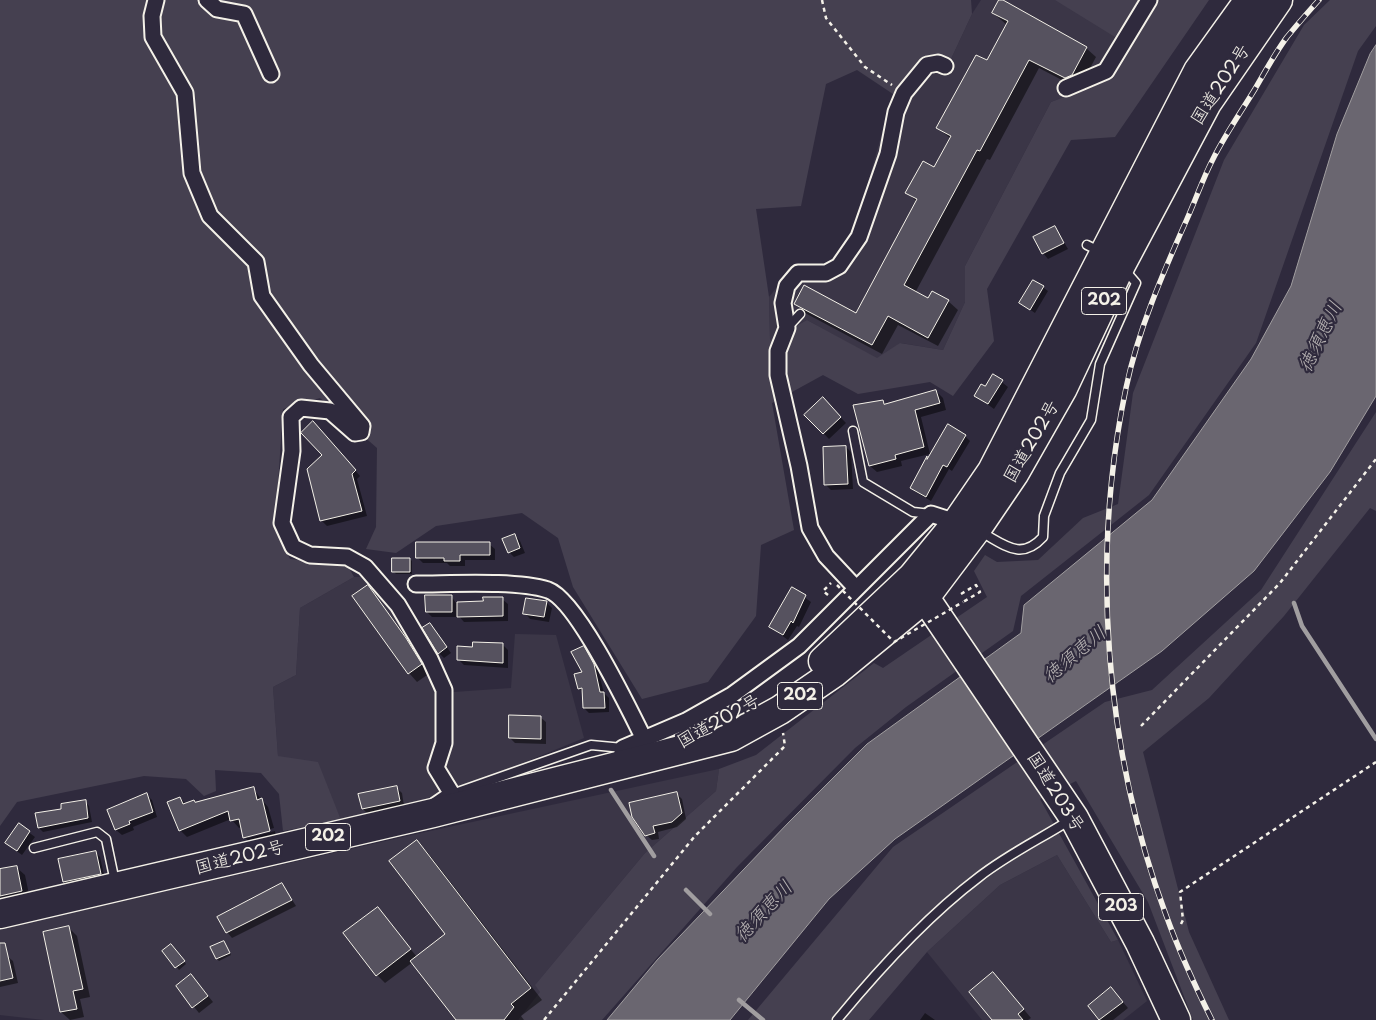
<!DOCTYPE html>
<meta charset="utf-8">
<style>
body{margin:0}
canvas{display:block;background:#2f2a3d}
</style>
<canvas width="1376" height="1020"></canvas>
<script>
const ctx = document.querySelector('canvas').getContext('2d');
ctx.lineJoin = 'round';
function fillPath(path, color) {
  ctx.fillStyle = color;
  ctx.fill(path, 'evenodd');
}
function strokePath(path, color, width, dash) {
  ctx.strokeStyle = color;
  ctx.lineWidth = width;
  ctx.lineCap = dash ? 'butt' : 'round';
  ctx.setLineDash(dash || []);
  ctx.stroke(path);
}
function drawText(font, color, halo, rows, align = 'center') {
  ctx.font = font + ' "Playpen Sans","Klee One",sans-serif';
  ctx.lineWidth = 4.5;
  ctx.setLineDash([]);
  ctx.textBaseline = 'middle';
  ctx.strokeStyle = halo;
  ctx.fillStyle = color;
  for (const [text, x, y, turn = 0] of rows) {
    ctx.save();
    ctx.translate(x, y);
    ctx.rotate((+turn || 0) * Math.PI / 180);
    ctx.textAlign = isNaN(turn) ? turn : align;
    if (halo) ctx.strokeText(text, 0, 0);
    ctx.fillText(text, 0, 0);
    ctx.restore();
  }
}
fillPath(new Path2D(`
 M 981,0 L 1160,0 L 1113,78 L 1051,102 L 965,266 L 965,302 L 943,350 L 901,343 L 877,359 L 807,320 L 770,340 L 769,297 L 793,267 L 836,264 L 858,218 L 893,94 L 928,55 L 951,59 L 972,14 Z
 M 354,577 L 371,577 L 427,661 L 440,693 L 511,688 L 515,634 L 556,635 L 584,738 L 432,800 L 341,820 L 329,793 L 278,756 L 273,687 L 296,675 L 300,608 Z
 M 719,769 L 716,791 L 645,853 L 536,984 L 541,992 L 518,1020 L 44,1020 L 0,1015 L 0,929 L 421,833 Z
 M 1057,855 L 1111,942 L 1118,940 L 1147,1001 L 1123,1020 L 982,1020 L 927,952 L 1000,885 Z`), '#3b3647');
fillPath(new Path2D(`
 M 0,0 L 971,0 L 972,14 L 951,59 L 927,55 L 893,94 L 857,70 L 826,84 L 801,206 L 756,209 L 769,297 L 770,340 L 807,320 L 877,358 L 900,343 L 943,350 L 965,302 L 965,266 L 1051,102 L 1113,78 L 1160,0 L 1209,0 L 1115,137 L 1071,140 L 987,289 L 994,341 L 953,396 L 930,382 L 858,394 L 823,375 L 772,403 L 794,530 L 761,545 L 756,616 L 708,682 L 642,699 L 573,587 L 558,538 L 522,513 L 436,526 L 396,553 L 366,549 L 376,527 L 377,448 L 320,398 L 283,409 L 275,529 L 290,559 L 348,566 L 354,577 L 300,608 L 296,675 L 273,687 L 278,756 L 318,762 L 341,820 L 283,831 L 279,794 L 261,773 L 215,770 L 216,791 L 204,796 L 186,779 L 144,776 L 17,802 L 0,826 Z
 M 1055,0 L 1143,0 L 1115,37 Z
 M 1330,0 L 1376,0 L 1376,26 L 1358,51 L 1256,343 L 1149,495 L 1021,596 L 1013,631 L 906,707 L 855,748 L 737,867 L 602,1020 L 518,1020 L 540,992 L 535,985 L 645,853 L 716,791 L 719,769 L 756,755 L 874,663 L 883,668 L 987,597 L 974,571 L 985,555 L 997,562 L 1038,560 L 1083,518 L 1118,504 L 1133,393 L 1224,160 L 1304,25 Z
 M 1376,412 L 1376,511 L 1370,508 L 1284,616 L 1209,698 L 1143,752 L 1189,932 L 1229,1020 L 1193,1020 L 1148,902 L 1076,781 L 1040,799 L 1118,940 L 1111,942 L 1057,855 L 1000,885 L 927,952 L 869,1020 L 748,1020 L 893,847 L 1105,702 L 1152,690 L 1261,590 Z`), '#454050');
const water = new Path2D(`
 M 1376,45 L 1376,396 L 1330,472 L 1254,571 L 1162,651 L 895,839 L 829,899 L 730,1020 L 607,1020 L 658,959 L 788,823 L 867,744 L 1021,633 L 1024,605 L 1152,500 L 1251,359 L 1291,286 L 1337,134 L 1370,54 Z`);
fillPath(water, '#6a6670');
strokePath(water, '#a19ea0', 1);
fillPath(new Path2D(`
 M 1000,0 L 1086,48 L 1096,57 L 1081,85 L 1075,87 L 1039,68 L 990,160 L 987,159 L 915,293 L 929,300 L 948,301 L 958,310 L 938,346 L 898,325 L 882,354 L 805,313 L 796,303 L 856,314 L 917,202 L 907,192 L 935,169 L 951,139 L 938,128 L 987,62 L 1007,25 L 993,13 Z
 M 1055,227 L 1068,249 L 1048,259 L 1043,253 Z
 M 1034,281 L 1048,291 L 1035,313 L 1020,303 Z
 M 993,375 L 1008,387 L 994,409 L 976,396 L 985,388 Z
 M 936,391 L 943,398 L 946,410 L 921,417 L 930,454 L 901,461 L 902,466 L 877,472 L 870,466 L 882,401 L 886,405 Z
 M 823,399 L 846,423 L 829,439 L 806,415 Z
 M 313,423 L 360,476 L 357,479 L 367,516 L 327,526 L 322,521 L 308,469 L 324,455 Z
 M 965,436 L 970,441 L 952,471 L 949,469 L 931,501 L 917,493 L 911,488 L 927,458 L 928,459 Z
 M 846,447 L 851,452 L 853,489 L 831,490 L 826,485 Z
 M 515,535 L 520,541 L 525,553 L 514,557 L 509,552 Z
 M 489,544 L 495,549 L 495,560 L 465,560 L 465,566 L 450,566 L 447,563 L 423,563 L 418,558 Z
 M 410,559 L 412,561 L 412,574 L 396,574 L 394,572 Z
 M 368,586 L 414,647 L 430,673 L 417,682 L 409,673 Z
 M 793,589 L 811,602 L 799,627 L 797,626 L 788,640 L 770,627 Z
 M 451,596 L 456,603 L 485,603 L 502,599 L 508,604 L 508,621 L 464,622 L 457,614 L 457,617 L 432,617 L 427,612 Z
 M 546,602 L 552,608 L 549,622 L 530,619 L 525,613 Z
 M 430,624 L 451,653 L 444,658 L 439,653 Z
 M 503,645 L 508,650 L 508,668 L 464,665 L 459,660 L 473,648 Z
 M 583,647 L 598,670 L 604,693 L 609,698 L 609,712 L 589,713 L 584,708 L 584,693 L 579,688 L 584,672 Z
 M 540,717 L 546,722 L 546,744 L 515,743 L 510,738 Z
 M 396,787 L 402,793 L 404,806 L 368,814 L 363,809 Z
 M 253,789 L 268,807 L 274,828 L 248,835 L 248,838 L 275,831 L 276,838 L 252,844 L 244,837 L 242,827 L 239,828 L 231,819 L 187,837 L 180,830 L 180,798 L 186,804 L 196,803 Z
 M 676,793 L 682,799 L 686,819 L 677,827 L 658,832 L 659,839 L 652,840 L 646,835 Z
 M 146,794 L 152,800 L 157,817 L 133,827 L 134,830 L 122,835 L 116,830 L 108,810 Z
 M 85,802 L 89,806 L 92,822 L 43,832 L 39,828 L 37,814 L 63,810 Z
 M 19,825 L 35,837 L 22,855 L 6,843 Z
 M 417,841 L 428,853 L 542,1000 L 521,1016 L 524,1020 L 457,1020 L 413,962 L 385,983 L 377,975 L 377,908 L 417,957 L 447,934 Z
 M 95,852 L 100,857 L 105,879 L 70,887 L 64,882 Z
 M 16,867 L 25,875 L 30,899 L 0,906 L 0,871 Z
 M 282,884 L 296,906 L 232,938 L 227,932 L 219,917 Z
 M 69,928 L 77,936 L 90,997 L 80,999 L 84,1017 L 70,1020 L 61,1012 Z
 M 224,942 L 231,955 L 219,961 L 217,959 Z
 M 174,947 L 186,964 L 179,970 L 164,951 Z
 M 7,956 L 13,961 L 18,983 L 0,987 L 0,957 Z
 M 196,981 L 213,1002 L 199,1013 L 177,986 Z
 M 1001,982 L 1031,1018 L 1028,1020 L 994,1020 Z
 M 1116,994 L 1128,1008 L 1113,1020 L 1100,1020 L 1089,1006 Z
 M 925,1013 L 935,1020 L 920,1020 Z`), '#0007');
strokePath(new Path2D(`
 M 1294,603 L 1302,626 L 1376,739
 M 611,790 L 654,856
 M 686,890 L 710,914
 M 739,1000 L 763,1020`), '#a19ea0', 4.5);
const building = new Path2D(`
 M 999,0 L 1003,0 L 1087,47 L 1072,75 L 1065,78 L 1029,60 L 980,151 L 977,150 L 904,285 L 928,298 L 932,291 L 949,300 L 928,338 L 888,316 L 872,345 L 794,304 L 804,285 L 856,313 L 917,199 L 905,193 L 923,161 L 934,167 L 951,136 L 936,128 L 976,55 L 987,60 L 1008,21 L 992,13 Z
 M 1055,226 L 1064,243 L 1042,254 L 1033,237 Z
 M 1033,280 L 1044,286 L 1030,310 L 1019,303 Z
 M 993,374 L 1003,380 L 988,404 L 974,396 L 981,384 L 985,386 Z
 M 936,390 L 940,403 L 915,410 L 924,447 L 895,455 L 896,459 L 869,466 L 853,405 L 883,400 L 884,404 Z
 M 823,397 L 841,417 L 823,434 L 804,415 Z
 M 313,421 L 356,470 L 352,474 L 362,511 L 320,521 L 307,469 L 322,455 L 301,433 Z
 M 948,424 L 966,435 L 947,467 L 943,465 L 926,497 L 910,488 L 927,456 L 927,459 Z
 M 846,446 L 848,484 L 824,485 L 823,447 Z
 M 515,534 L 520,548 L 508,553 L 502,539 Z
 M 416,542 L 490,542 L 490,555 L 460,555 L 460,561 L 444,561 L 444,558 L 416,558 Z
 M 392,558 L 410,558 L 410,572 L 392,572 Z
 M 368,585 L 406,638 L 422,664 L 408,674 L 352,596 Z
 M 792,587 L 806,595 L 793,623 L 791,621 L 783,635 L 769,627 Z
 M 425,595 L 452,595 L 452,612 L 426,612 Z
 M 483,597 L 503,597 L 503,616 L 457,617 L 457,602 L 483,601 Z
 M 526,598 L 547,601 L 544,617 L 523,614 Z
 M 430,623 L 447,647 L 438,654 L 422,628 Z
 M 473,642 L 503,643 L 503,663 L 457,660 L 457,646 L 472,647 Z
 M 584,646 L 594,664 L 600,692 L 604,692 L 605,708 L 583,708 L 582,688 L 578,689 L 574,674 L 582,672 L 571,652 Z
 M 509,715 L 541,716 L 541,739 L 509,738 Z
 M 397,786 L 400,801 L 362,809 L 358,794 Z
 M 254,787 L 257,800 L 262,798 L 270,831 L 243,838 L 239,819 L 230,821 L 228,811 L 179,831 L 167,802 L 180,797 L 183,804 L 194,800 L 195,802 Z
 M 677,792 L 682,813 L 672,822 L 653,826 L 655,833 L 645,836 L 632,817 L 629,803 Z
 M 147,793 L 153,812 L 129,821 L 130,824 L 115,830 L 107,810 Z
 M 86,800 L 88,818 L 38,828 L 35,813 L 61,809 L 61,804 Z
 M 19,823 L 30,831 L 17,851 L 5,843 Z
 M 417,840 L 531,988 L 511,1004 L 514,1007 L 504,1020 L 456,1020 L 410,961 L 445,934 L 389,861 Z
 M 96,851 L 101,874 L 63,882 L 58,859 Z
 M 17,866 L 22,891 L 0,896 L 0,869 Z
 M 282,883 L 292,900 L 226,933 L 217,917 Z
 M 378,907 L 411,949 L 376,976 L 343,933 Z
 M 69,926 L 83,989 L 73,991 L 77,1009 L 60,1012 L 43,932 Z
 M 224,941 L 230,953 L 216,959 L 210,947 Z
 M 0,943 L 5,943 L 13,978 L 0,981 Z
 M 171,944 L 185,961 L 175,968 L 162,951 Z
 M 993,972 L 1024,1009 L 1018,1014 L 1023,1020 L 992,1020 L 969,992 Z
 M 191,974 L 208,996 L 192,1008 L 176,986 Z
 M 1111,987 L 1123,1002 L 1099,1020 L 1088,1006 Z`);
fillPath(building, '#56525f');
strokePath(building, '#f4f1e8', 1);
const lane = new Path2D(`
 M 1087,245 L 1101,252
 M 787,328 L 800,314
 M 853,431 L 863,482 L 913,512 L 931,514
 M 981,532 C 1005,545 1021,561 1043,537 L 1044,516 L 1060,473 L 1091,420 L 1100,364 L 1136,283 L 1124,269
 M 452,794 L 591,745 L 623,748
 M 34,848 L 97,832 L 106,839 L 115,882
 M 837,1020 C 879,969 926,917 979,877 C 1007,855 1040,839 1070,820`);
const street = new Path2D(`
 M 156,0 L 152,16 L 153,37 L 185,93 L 192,173 L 210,216 L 256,262 L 262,296 L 311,365 L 362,426 L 361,432 L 355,433 L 330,411 L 301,408 L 291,417 L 292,451 L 282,523 L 293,547 L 310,555 L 347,557 L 365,567 L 398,605 L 430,659 L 444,690 L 444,743 L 436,768 L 452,794 L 436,805
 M 207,0 L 217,9 L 244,14 L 271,74
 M 1066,88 L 1106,71 L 1149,0
 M 416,584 C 451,584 516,580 548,590 C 577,600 629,709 644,739
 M 855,587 L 826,556 L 810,528 L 799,466 L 778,375 L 778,351 L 787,328 L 783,303 L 787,286 L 798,273 L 826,273 L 839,266 L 859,237 L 888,154 L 896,112 L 904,93 L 927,65 L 938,63 L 945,66
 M 619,767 L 623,748 L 686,721 L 732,695 L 799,646 L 931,514 L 962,524`);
const highway = new Path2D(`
 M 915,583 L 1074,818 L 1140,943 L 1176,1020
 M 823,661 L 912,577 L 957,522 L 992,471 L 1198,71 L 1249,0
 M 0,914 L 433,813 L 731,737 L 780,710 L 834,673 L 924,599 L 976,530 L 1014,474 L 1063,388 L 1121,265 L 1207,103 L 1278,0`);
strokePath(lane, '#f4f1e8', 11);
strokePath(street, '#f4f1e8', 19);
strokePath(highway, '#f4f1e8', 31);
strokePath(new Path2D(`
 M 822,0 L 826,18 L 865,67 L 892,85
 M 961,594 L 976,585 L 980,592 L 963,602
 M 828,595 L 823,591 L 831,583
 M 1141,726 L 1280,583 L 1376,459
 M 1181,924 L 1183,920 L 1180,892 L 1376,762
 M 544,1020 L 695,836 L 785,746 L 783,733`), '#f4f1e8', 2.5, [4, 4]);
strokePath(lane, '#2f2a3d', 8);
strokePath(street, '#2f2a3d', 15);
strokePath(highway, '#2f2a3d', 28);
const rail = new Path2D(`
 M 1212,1020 C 1195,986 1179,951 1166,915 C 1105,751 1090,560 1126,388 C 1138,330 1163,273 1187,219 C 1196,199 1203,178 1213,159 C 1225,135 1241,112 1255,89 C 1265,72 1275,53 1287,37 C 1297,25 1308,12 1319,0`);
strokePath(rail, '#f4f1e8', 5.5);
strokePath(rail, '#2f2a3d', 4, [11]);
strokePath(new Path2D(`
 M 837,585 L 894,642 L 963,602`), '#f4f1e8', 2.5, [4, 4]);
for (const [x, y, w] of [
 [1104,301,45],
 [800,696,45],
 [328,837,45],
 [1121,907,45]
]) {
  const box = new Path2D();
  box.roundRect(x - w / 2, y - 13.5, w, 27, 4);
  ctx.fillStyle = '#2f2a3d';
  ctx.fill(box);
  strokePath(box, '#f4f1e8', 1);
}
drawText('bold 16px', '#f4f1e8', null, [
 ["202",1104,301],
 ["202",800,696],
 ["202",328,837],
 ["203",1121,907]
]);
drawText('18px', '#f4f1e8', '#2f2a3d', [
 ["国道202号",1221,85,-57],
 ["国道202号",1032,442,-60],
 ["国道202号",719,722,-29],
 ["国道203号",1055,792,58],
 ["国道202号",240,858,-14]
]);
drawText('italic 19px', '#b6b2b2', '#2f2a3d', [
 ["徳須恵川",1321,337,-64],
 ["徳須恵川",1075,655,-40],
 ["徳須恵川",764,912,-47]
]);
</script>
